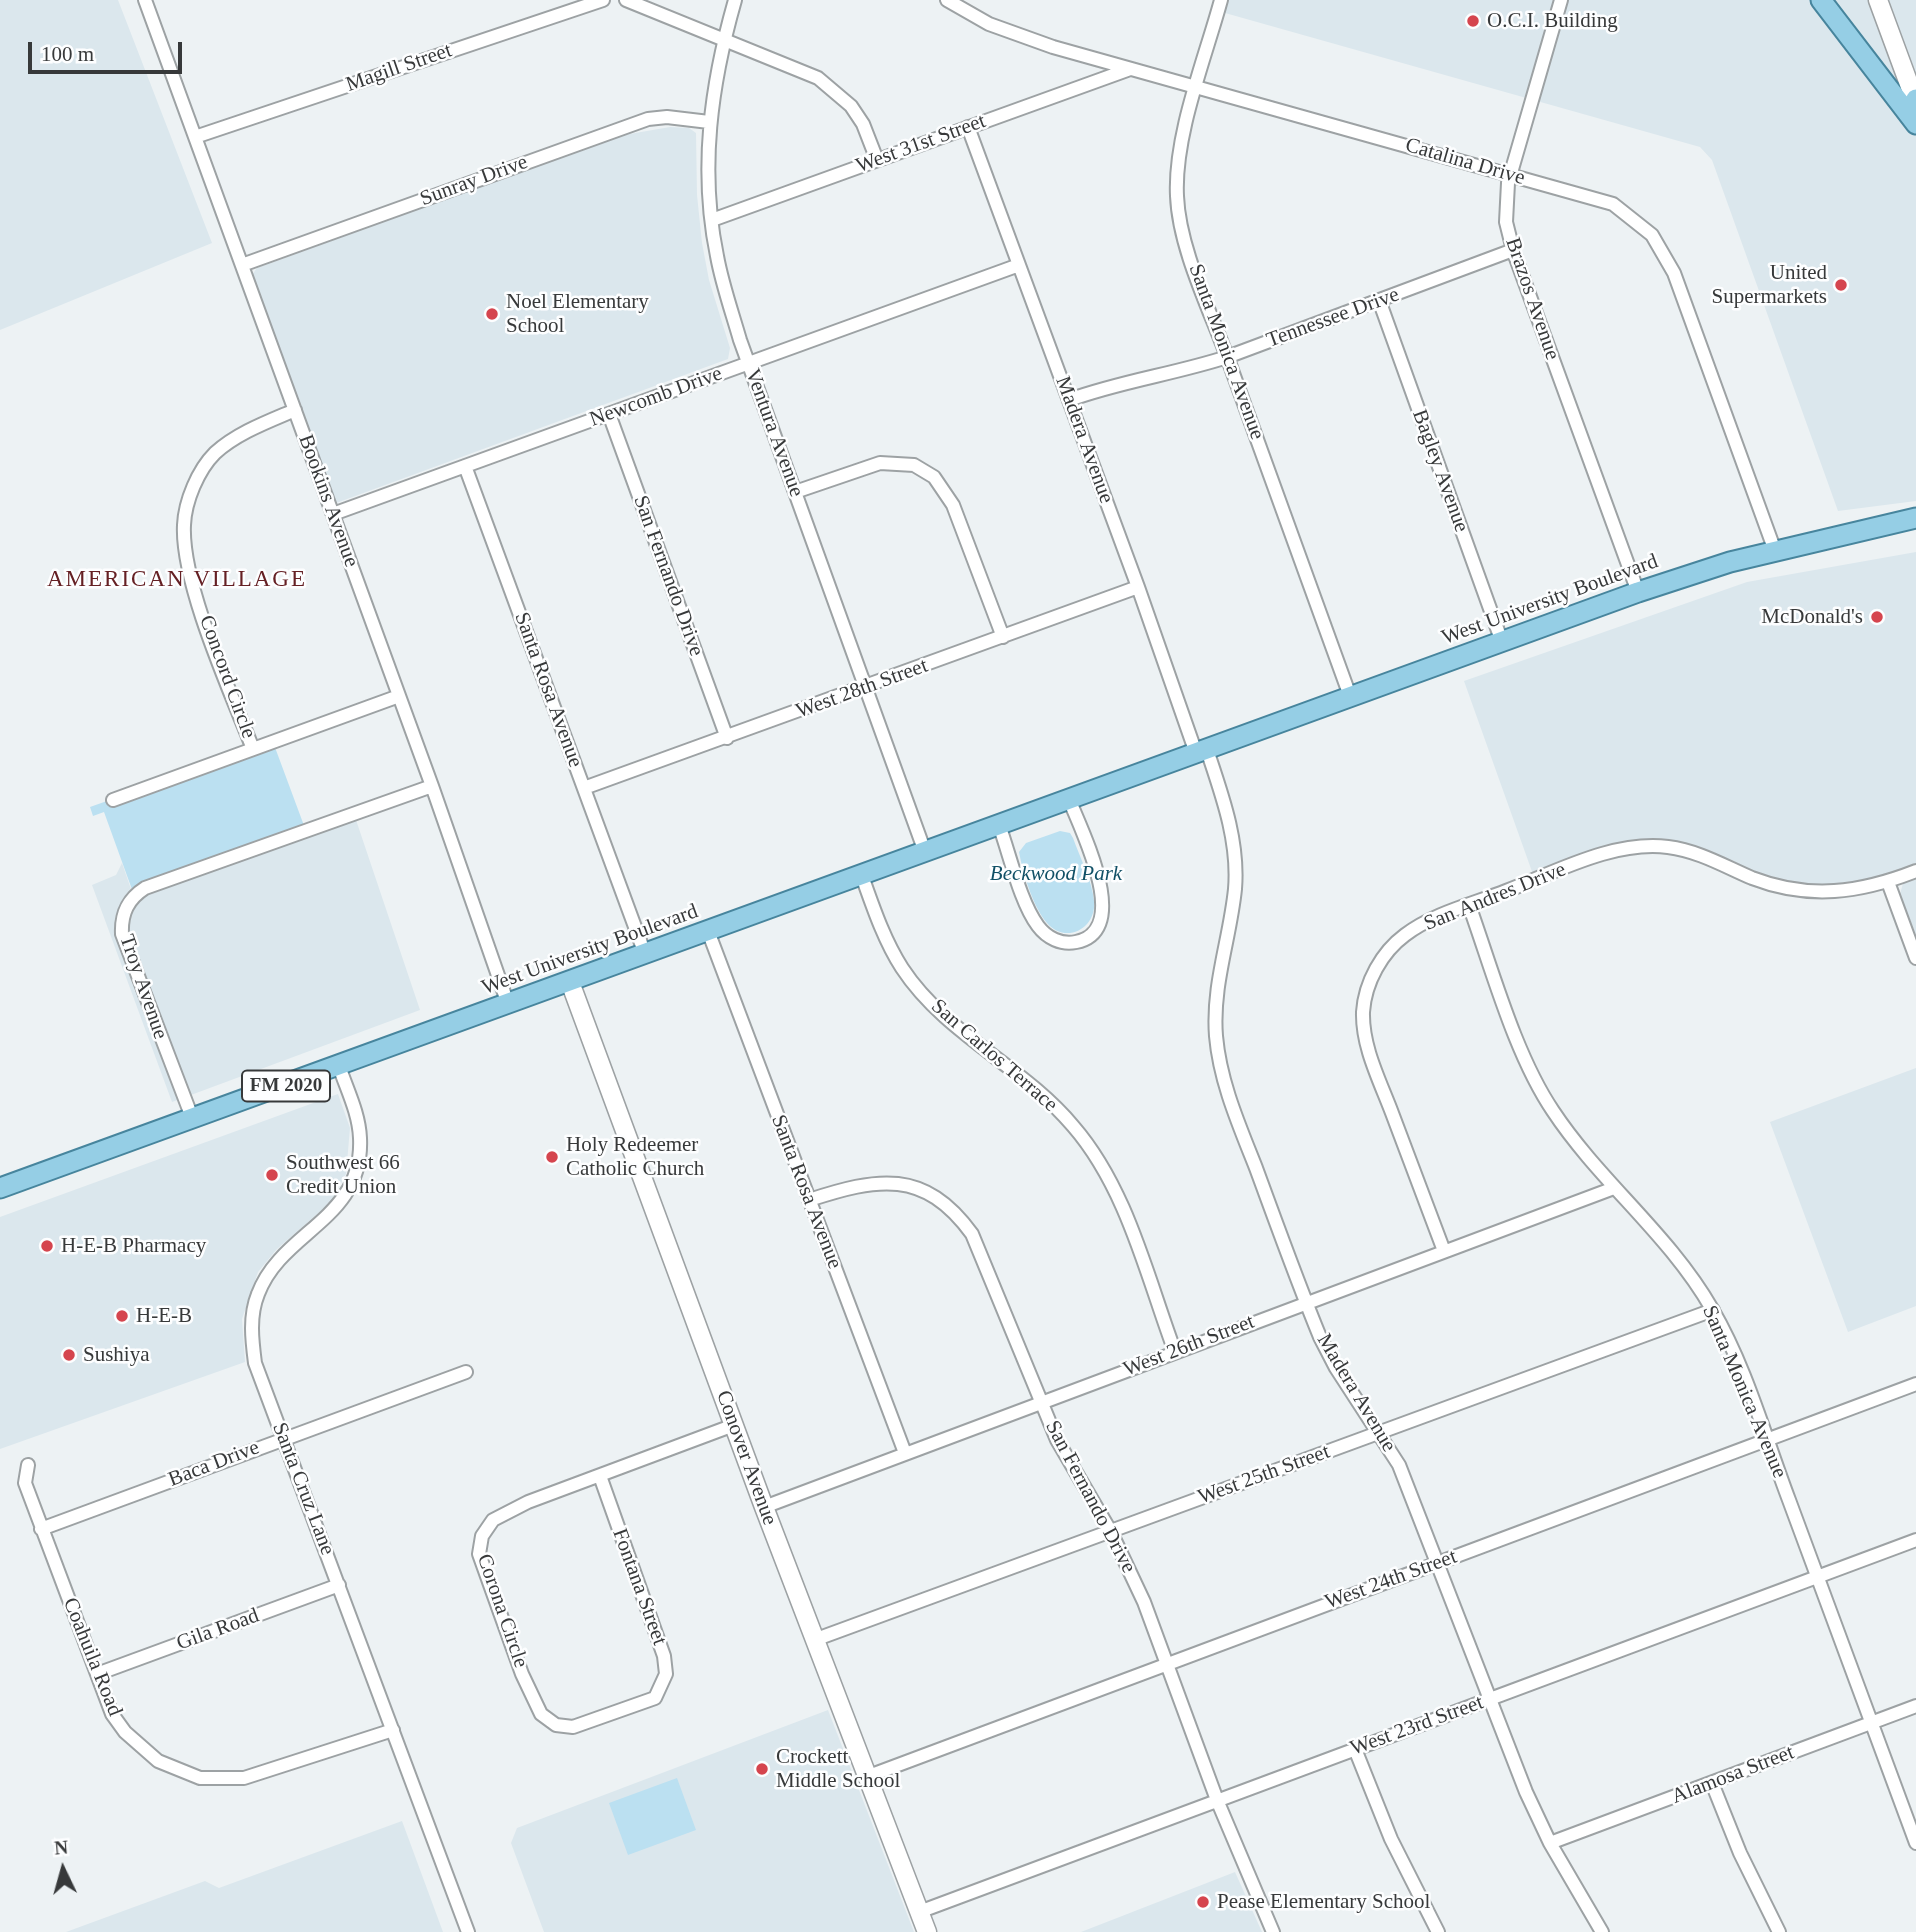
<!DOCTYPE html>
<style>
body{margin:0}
#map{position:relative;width:1916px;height:1932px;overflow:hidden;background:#edf2f4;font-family:"Times New Roman",serif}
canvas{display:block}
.north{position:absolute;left:28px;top:1834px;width:70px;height:70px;-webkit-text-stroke:5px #fdfeff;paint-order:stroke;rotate:355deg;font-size:19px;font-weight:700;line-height:28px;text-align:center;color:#37393a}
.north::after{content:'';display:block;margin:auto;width:24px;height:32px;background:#37393a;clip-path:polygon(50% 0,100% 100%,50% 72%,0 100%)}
.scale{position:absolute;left:28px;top:42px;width:154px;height:32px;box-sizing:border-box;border:4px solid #37393a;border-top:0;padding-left:9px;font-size:21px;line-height:24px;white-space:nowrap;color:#37393a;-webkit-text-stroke:5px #fdfeff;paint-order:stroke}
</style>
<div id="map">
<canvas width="1916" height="1932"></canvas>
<div class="north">N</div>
<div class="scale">100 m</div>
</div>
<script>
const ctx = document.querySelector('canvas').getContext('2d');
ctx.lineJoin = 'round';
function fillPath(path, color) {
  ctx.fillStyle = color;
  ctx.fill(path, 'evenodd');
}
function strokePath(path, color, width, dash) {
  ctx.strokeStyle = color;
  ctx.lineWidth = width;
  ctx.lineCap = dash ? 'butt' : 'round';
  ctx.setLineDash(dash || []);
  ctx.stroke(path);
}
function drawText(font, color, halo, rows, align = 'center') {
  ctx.font = font + ' "Times New Roman",serif';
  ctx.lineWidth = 5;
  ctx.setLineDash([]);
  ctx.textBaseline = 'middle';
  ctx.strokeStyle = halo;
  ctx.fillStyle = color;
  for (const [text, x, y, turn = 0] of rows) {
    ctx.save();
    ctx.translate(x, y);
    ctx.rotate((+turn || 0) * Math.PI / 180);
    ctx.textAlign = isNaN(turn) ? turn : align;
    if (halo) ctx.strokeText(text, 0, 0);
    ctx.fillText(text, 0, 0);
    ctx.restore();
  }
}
fillPath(new Path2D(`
 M 0,0 L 118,0 L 212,243 L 0,330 Z
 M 1221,0 L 1882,0 L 1916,102 L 1916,501 L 1838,511 L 1712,160 L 1700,147 L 1218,11 Z
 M 1883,0 L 1916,0 L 1916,80 Z
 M 670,127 L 689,128 L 696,133 L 697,195 L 702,243 L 709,280 L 730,348 L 728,359 L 328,506 L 336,502 L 331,497 L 252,275 L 257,268 L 618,136 Z
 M 1916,552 L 1916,866 L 1888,882 L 1815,893 L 1683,849 L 1630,848 L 1535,880 L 1464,681 L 1747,582 Z
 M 354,814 L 420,1010 L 172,1102 L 92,885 L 116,875 L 122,863 L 133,895 Z
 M 1916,876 L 1916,935 L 1900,894 L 1904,880 Z
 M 1916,1068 L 1916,1306 L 1848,1332 L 1770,1122 Z
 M 338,1094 L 350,1128 L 346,1174 L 331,1202 L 277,1249 L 258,1272 L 242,1319 L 245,1362 L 0,1449 L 0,1217 Z
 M 828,1710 L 914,1932 L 544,1932 L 511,1843 L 517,1828 Z
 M 402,1821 L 443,1932 L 66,1932 L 205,1881 L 219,1888 Z
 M 1235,1872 L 1262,1932 L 1081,1932 Z`), '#dbe7ed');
fillPath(new Path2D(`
 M 273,742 L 306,831 L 134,895 L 104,812 L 93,816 L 90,807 Z
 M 1060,831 L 1070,833 L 1073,838 C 1080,858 1092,880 1094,901 C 1097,928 1066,945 1047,923 C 1033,907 1023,873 1019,852 L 1026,843 Z
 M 677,1778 L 696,1830 L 628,1855 L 609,1803 Z`), '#bbe0f1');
const street = new Path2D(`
 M 145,0 L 432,786 L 508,1004
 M 626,0 L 818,78 L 851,106 L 863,124 L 877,160
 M 735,0 C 711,84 699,169 717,256 C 722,284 732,312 740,340 L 925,852
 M 947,0 L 989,24 L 1053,47 L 1613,204 L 1652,235 L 1674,273 L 1775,551
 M 1221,0 C 1205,59 1174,135 1177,196 C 1179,249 1211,312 1229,362 C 1270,474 1310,585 1350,696
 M 1561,0 L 1508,183 L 1506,222 L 1513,250 L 1638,592
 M 968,127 L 1138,587 L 1196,753
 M 195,137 L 603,0
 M 712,220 L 1130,69
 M 242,265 L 648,119 L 667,117 L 709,122
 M 1379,300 L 1502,642
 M 1069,400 C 1121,381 1175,374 1227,357 L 1513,250
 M 609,414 L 727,738
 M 465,466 L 645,954
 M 795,492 L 880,463 L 914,465 L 934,477 L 953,505 L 1003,637
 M 333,514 L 1019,265
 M 253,749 C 231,693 181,583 184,525 C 185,501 198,470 215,453 C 237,433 267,422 295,410
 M 1207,750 C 1222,795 1239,841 1235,889 C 1230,939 1212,985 1216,1036 C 1220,1082 1239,1125 1256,1168 C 1277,1225 1297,1281 1320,1337 L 1336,1368 L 1399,1465 L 1526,1792 L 1550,1843 L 1602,1932
 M 584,788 L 1138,587
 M 113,800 L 399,696
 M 999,825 C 1010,855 1020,902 1038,926 C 1047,938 1061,945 1076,942 C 1133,931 1081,830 1069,799
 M 862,876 C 873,907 884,940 902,968 C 946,1035 1023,1066 1073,1126 C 1127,1188 1147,1277 1175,1352
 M 1888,882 L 1916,958
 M 1469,905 C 1492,969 1515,1055 1553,1111 C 1600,1182 1669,1234 1712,1309 C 1746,1367 1765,1437 1789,1500 C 1831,1615 1874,1729 1916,1843
 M 708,931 L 905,1453
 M 339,1066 C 347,1090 359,1113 360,1138 C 364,1220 282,1230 258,1294 C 249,1316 252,1340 255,1363 L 468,1932
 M 193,1120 L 122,934 C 121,913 128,899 145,888 L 432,786
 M 809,1200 C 877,1178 924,1168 972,1234 L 1057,1440 L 1111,1532 L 1144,1602 L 1217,1800 L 1273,1932
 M 1444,1251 C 1427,1205 1409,1159 1392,1113 C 1380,1081 1362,1047 1363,1012 C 1365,982 1382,952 1405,935 C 1434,913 1473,904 1506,891 C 1556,872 1614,840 1668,847 C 1699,851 1724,866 1752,878 C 1809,900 1860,893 1916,871
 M 28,1465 L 25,1483 L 112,1714 L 125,1732 L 158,1761 L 200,1778 L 244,1778 L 393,1730
 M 600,1476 L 664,1656 L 666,1674 L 655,1698 L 573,1727 L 556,1725 L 541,1714 L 522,1674 L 479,1554 L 482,1536 L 493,1520 L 528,1502 L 734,1425
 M 764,1507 L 1614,1188
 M 41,1529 L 466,1372
 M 814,1640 L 1713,1310
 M 97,1674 L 339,1585
 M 1355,1749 L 1391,1839 L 1438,1932
 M 866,1777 L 1916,1384
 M 1712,1783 L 1740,1853 L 1779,1932
 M 1550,1843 L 1916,1706
 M 919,1912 L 1916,1540`);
const secondary = new Path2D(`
 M 1878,0 L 1916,103
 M 570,982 L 764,1507 L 927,1932`);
const primary = new Path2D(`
 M 1821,0 L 1916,124
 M 1915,101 L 1916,99
 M 0,1188 L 1638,592 L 1730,562 L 1916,518`);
strokePath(street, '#9da2a4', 16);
strokePath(secondary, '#9da2a4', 21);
strokePath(primary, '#47859d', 23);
strokePath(street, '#fff', 12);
strokePath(secondary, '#fff', 18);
strokePath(primary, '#95cee5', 19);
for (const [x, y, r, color] of [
 [1473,21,7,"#d5454e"],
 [1841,285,7,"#d5454e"],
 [492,314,7,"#d5454e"],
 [1877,617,7,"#d5454e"],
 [552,1157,7,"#d5454e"],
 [272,1175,7,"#d5454e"],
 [47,1246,7,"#d5454e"],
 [122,1316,7,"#d5454e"],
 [69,1355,7,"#d5454e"],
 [762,1769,7,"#d5454e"],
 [1203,1902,7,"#d5454e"]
]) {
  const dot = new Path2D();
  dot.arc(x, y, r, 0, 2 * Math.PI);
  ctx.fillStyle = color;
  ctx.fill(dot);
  strokePath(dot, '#fdfeff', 2.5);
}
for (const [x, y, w] of [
 [286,1086,88]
]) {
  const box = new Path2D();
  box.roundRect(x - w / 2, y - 15.5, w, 31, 5);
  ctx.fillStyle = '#fdfeff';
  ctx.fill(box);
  strokePath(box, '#37393a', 2);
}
drawText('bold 19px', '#37393a', null, [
 ["FM 2020",286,1086]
]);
drawText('21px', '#37393a', '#fdfeff', [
 ["O.C.I. Building",1487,21],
 ["United",1827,273,"right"],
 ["Supermarkets",1827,297,"right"],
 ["Noel Elementary",506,302],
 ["School",506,326],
 ["McDonald's",1863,617,"right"],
 ["Holy Redeemer",566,1145],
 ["Catholic Church",566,1169],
 ["Southwest 66",286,1163],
 ["Credit Union",286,1187],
 ["H-E-B Pharmacy",61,1246],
 ["H-E-B",136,1316],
 ["Sushiya",83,1355],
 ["Crockett",776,1757],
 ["Middle School",776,1781],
 ["Pease Elementary School",1217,1902]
], 'left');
drawText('21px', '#37393a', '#fdfeff', [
 ["Magill Street",399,68,-19],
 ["West 31st Street",921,144,-20],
 ["Catalina Drive",1465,162,16],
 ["Sunray Drive",474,181,-20],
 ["Brazos Avenue",1532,299,71],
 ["Tennessee Drive",1333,318,-20],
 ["Santa Monica Avenue",1226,352,70],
 ["Newcomb Drive",656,397,-20],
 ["Ventura Avenue",774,433,70],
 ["Madera Avenue",1084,440,70],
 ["Bagley Avenue",1440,471,70],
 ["Bookins Avenue",328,501,70],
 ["San Fernando Drive",668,576,70],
 ["West University Boulevard",1550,600,-20],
 ["Concord Circle",227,677,70],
 ["West 28th Street",862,689,-20],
 ["Santa Rosa Avenue",548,690,70],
 ["San Andres Drive",1495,897,-22],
 ["West University Boulevard",590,950,-20],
 ["Troy Avenue",143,987,71],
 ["San Carlos Terrace",994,1056,41],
 ["Santa Rosa Avenue",806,1192,69],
 ["West 26th Street",1189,1346,-21],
 ["Santa Monica Avenue",1744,1392,67],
 ["Madera Avenue",1356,1393,59],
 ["Conover Avenue",746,1458,70],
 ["Baca Drive",214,1464,-21],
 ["West 25th Street",1264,1475,-20],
 ["Santa Cruz Lane",303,1489,69],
 ["San Fernando Drive",1090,1497,62],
 ["West 24th Street",1391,1580,-20],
 ["Fontana Street",639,1587,70],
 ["Corona Circle",502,1611,71],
 ["Gila Road",218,1630,-20],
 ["Coahuila Road",92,1657,68],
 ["West 23rd Street",1417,1726,-20],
 ["Alamosa Street",1733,1775,-21]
]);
drawText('italic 21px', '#115066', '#fdfeff', [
 ["Beckwood Park",1056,874]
]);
ctx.letterSpacing = '2px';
drawText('23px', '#652024', '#fdfeff', [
 ["AMERICAN VILLAGE",177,580]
]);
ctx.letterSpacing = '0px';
</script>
